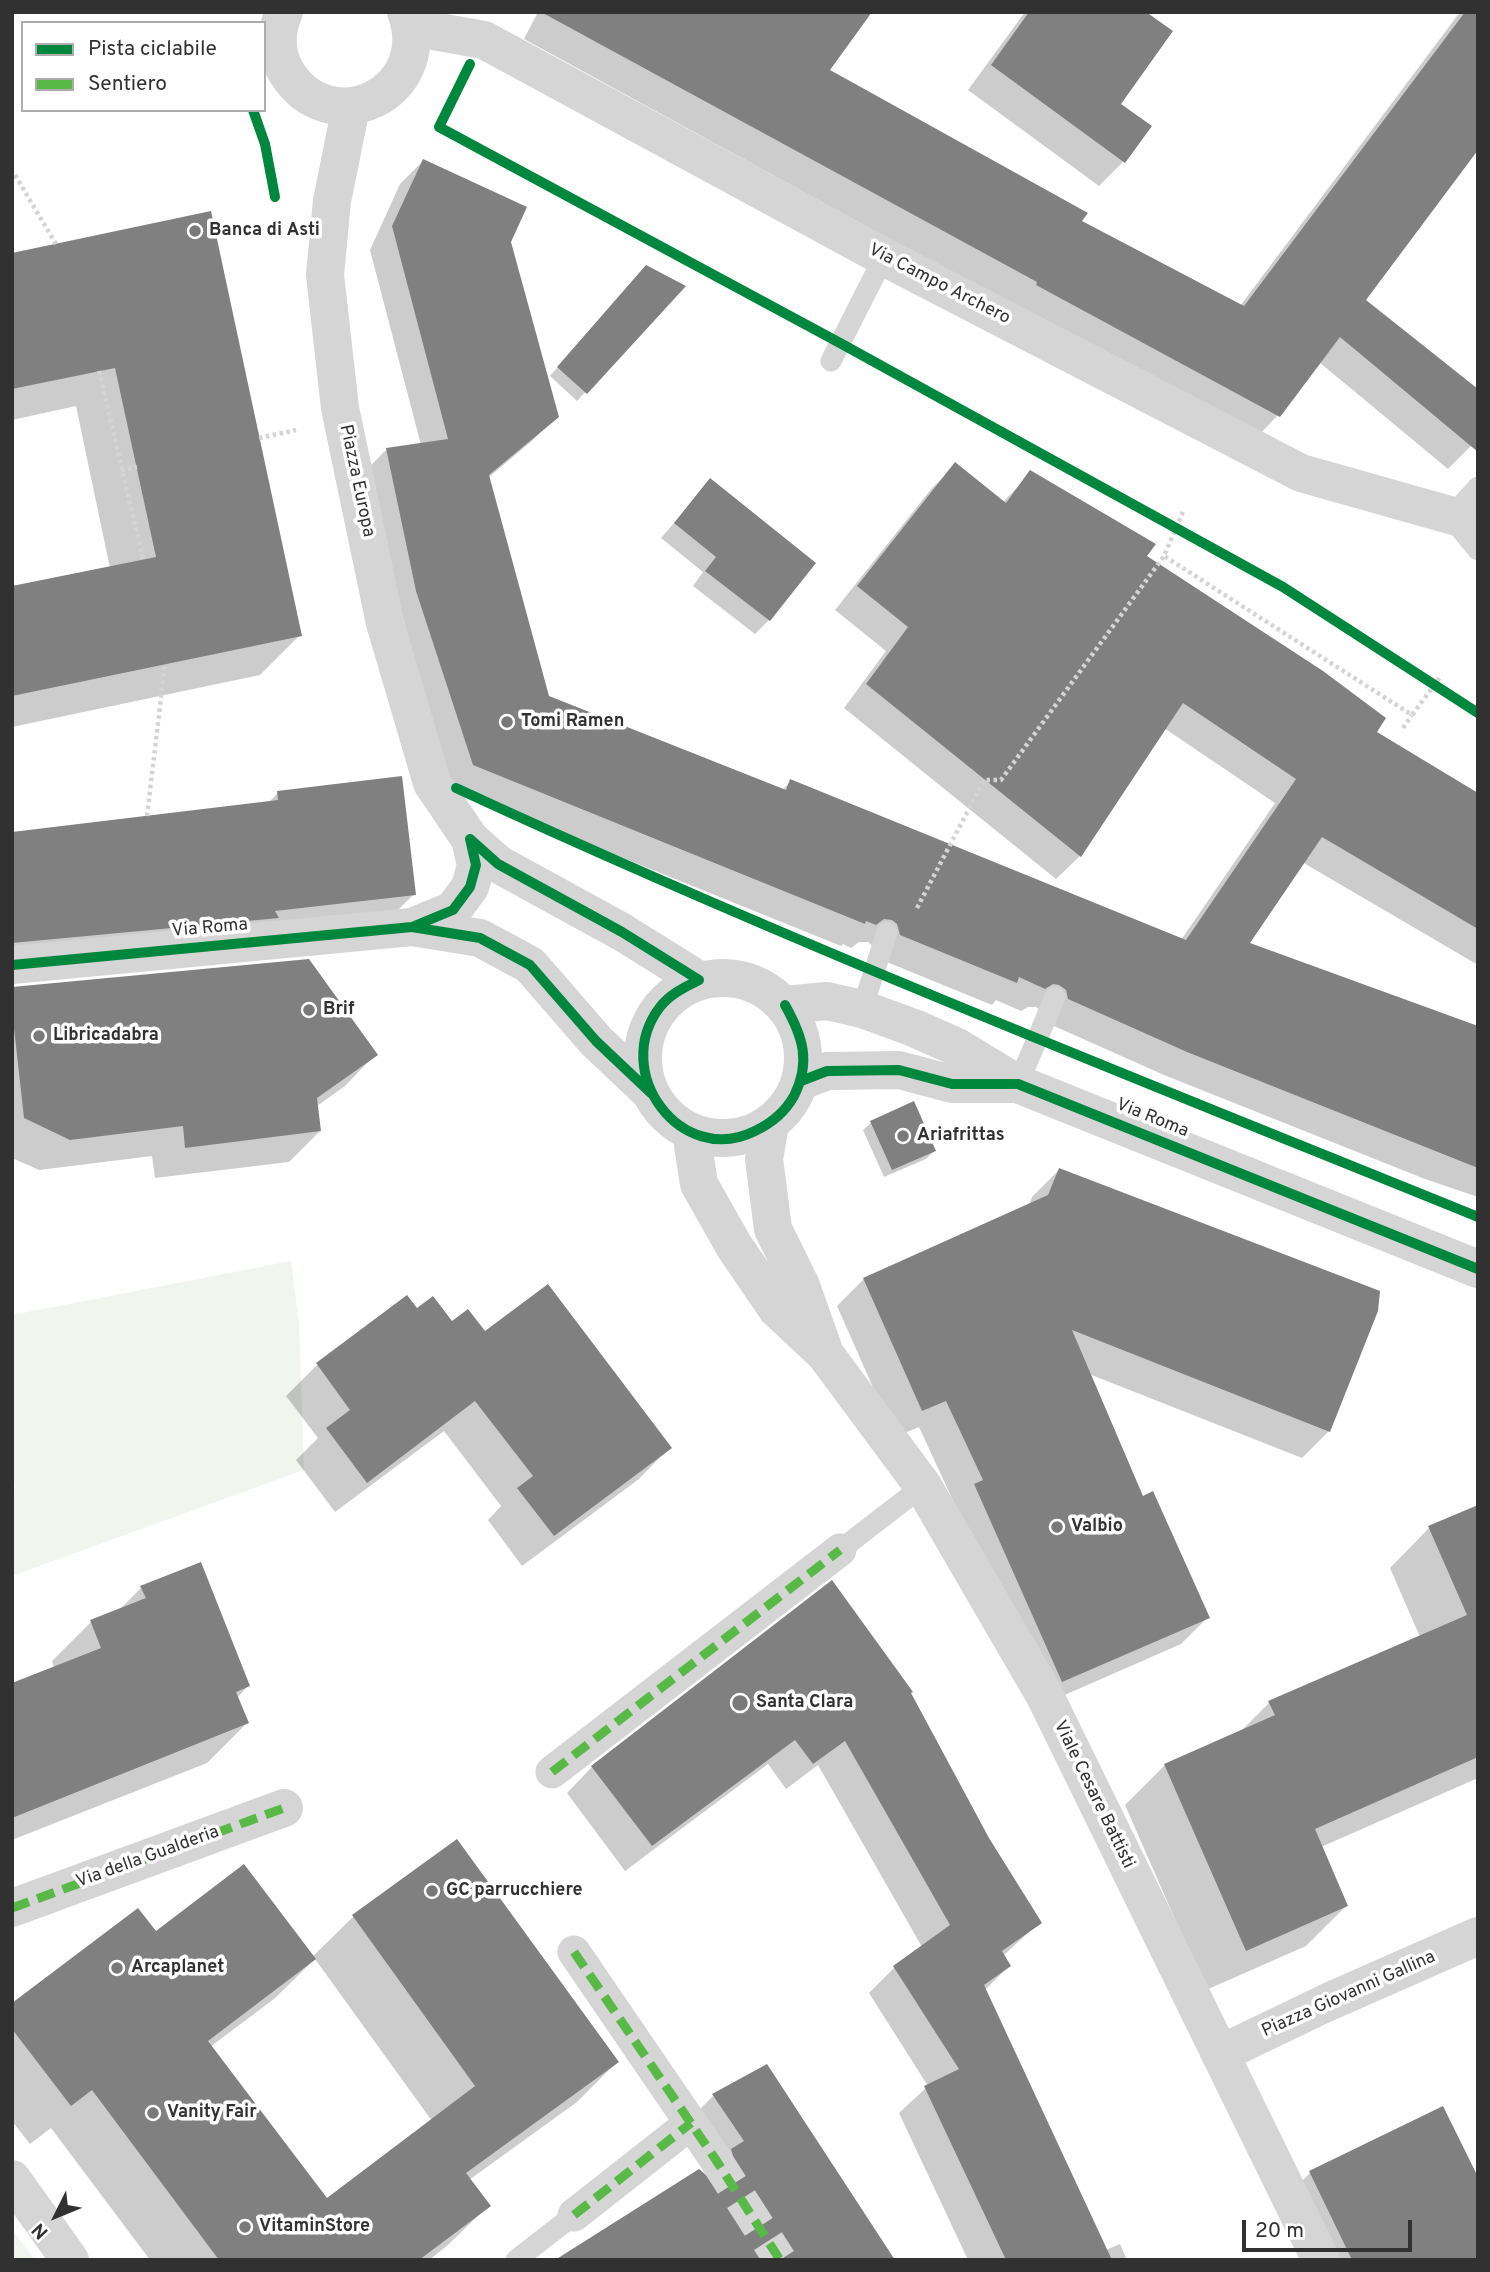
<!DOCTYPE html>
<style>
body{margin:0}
#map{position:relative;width:1490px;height:2272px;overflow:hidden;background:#fff;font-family:Overpass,sans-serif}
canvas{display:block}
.frame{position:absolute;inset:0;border:14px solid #313131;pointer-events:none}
.legend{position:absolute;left:21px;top:21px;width:245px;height:91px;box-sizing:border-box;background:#fff;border:2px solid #adadad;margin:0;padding:9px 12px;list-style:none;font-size:21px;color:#313131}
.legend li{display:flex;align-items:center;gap:14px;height:35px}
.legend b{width:35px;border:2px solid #adadad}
.north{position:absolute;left:21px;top:2181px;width:70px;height:70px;-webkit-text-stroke:5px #fff;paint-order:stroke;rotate:227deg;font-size:19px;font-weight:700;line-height:28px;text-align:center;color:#313131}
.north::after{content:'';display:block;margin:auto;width:24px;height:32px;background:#313131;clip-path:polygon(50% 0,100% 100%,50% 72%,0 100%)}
.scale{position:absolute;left:1242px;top:2220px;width:170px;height:32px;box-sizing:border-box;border:4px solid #313131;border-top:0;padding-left:9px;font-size:21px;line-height:24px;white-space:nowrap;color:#313131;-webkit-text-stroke:5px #fff;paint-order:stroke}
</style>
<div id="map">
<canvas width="1490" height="2272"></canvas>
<div class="frame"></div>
<ul class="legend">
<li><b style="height:9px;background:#00873e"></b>Pista ciclabile</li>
<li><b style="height:9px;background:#58b947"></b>Sentiero</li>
</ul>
<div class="north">N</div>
<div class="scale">20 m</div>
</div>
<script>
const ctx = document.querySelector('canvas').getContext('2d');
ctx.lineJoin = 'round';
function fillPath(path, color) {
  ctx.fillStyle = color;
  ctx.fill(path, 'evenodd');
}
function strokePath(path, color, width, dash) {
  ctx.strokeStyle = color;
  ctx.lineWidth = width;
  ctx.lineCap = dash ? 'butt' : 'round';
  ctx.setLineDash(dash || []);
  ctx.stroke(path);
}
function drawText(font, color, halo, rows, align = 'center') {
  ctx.font = font + ' Overpass,sans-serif';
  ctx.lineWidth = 7;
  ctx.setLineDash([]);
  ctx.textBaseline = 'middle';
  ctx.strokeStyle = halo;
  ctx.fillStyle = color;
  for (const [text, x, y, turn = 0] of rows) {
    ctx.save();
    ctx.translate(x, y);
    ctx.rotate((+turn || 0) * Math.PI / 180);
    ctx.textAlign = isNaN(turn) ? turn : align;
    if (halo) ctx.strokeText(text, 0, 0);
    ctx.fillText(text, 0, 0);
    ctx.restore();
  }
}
fillPath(new Path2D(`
 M 291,1261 L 299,1323 L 304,1470 L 12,1576 L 12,1489 L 15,1489 L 12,1474 L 12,1315 Z
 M 12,2229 L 35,2260 L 12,2260 Z`), '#f0f5ee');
fillPath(new Path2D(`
 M 538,12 L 719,12 L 827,70 L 1080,222 L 1240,306 L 1460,12 L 1478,12 L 1364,300 L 1471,446 L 1448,469 L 1319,362 L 1278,415 L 1255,439 L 524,39 Z
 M 1025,12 L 1143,12 L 1119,104 L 1124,161 L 1099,186 L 968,90 Z
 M 423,161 L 509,242 L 557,416 L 533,440 L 488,478 L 547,697 L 782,790 L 791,781 L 1181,940 L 1275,803 L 1164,728 L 1080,856 L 1056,879 L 844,708 L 886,651 L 835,610 L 932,488 L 956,465 L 1003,502 L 1031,473 L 1144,556 L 1375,733 L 1478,795 L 1478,965 L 1302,862 L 1247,944 L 1478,1028 L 1478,1197 L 1425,1179 L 1164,1075 L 1045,1022 L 1043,1013 L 1036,1007 L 1028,1007 L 1021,1011 L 996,1000 L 992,1005 L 877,958 L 874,947 L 868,942 L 859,942 L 851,948 L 843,944 L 841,946 L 450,788 L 363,473 L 386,450 L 421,445 L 370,250 L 400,184 Z
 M 210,213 L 300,635 L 260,675 L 12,727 L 12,582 L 16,587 L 110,568 L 76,406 L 12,420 L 12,255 Z
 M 638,275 L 683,286 L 577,401 L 550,376 Z
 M 711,480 L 769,620 L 755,634 L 693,586 L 703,572 L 661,538 Z
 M 278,793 L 414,894 L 390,918 L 12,965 L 12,834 L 268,803 Z
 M 12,988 L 375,1055 L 345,1086 L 317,1106 L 320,1131 L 289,1162 L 155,1178 L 152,1156 L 39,1170 L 12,1158 Z
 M 872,1122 L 934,1151 L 926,1159 L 884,1177 L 863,1130 Z
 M 1059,1170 L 1329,1431 L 1302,1458 L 1089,1374 L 1142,1498 L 1208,1617 L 1181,1644 L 1035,1708 L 955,1505 L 919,1427 L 895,1437 L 837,1306 L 864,1279 L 1029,1206 L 1032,1197 Z
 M 407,1297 L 417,1311 L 452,1323 L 669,1448 L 639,1479 L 522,1566 L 488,1520 L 501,1506 L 444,1431 L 335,1512 L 296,1460 L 318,1438 L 286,1396 L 317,1365 Z
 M 1478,1507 L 1478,1778 L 1321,1847 L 1346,1906 L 1306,1946 L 1206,1990 L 1125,1805 L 1165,1765 L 1239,1733 L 1269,1703 L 1420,1637 L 1390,1568 L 1429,1528 Z
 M 141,1588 L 248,1686 L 237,1698 L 247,1723 L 207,1763 L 12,1840 L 12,1685 L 54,1668 L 52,1661 L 91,1622 L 118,1611 Z
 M 909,1693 L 987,1839 L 1040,1922 L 1003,1956 L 1009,1966 L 985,1990 L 1106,2250 L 1120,2244 L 1127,2260 L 968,2260 L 899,2113 L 928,2086 L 869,1993 L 895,1967 L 922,1947 L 818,1765 L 786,1789 L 768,1764 L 625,1871 L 567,1793 L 592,1767 Z
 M 457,1841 L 617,2062 L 577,2102 L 469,2180 L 488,2206 L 448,2245 L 429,2260 L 150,2260 L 51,2128 L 30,2144 L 12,2121 L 12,2005 L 155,1934 L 312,1957 L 353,1917 ZM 315,1959 L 432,2121 L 327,2201 L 210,2047 L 274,1999 Z
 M 713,2096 L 893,2260 L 706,2177 L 717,2166 L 687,2122 Z
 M 1442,2108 L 1478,2260 L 1327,2260 L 1293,2190 L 1310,2173 Z`), '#0003');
fillPath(new Path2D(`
 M 541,12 L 872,12 L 830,70 L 1088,213 L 1082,221 L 1244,306 L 1465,12 L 1478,12 L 1478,150 L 1366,300 L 1478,389 L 1478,452 L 1340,337 L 1280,417 L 1036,285 L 1037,282 Z
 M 1029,12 L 1146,12 L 1173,31 L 1121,104 L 1152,126 L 1125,163 L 991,65 Z
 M 423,159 L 527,207 L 511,242 L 559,417 L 489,475 L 549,696 L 786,790 L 790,779 L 1186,940 L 1296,779 L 1183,703 L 1081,857 L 866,684 L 908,627 L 857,586 L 955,462 L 1006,503 L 1030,470 L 1156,544 L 1147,556 L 1323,671 L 1386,718 L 1377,732 L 1478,793 L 1478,929 L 1322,837 L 1250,943 L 1478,1026 L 1478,1168 L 1187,1052 L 1068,999 L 1066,990 L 1059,985 L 1053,984 L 1045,989 L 1019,977 L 1017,983 L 900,935 L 897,924 L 892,920 L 884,919 L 876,925 L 866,921 L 865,924 L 473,765 L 416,591 L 386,448 L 448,439 L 392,226 Z
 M 211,211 L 302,636 L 12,696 L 12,586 L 156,557 L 115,368 L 12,389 L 12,253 Z
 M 646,265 L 686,286 L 587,394 L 557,367 Z
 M 710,478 L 816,563 L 770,621 L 705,571 L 716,557 L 674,523 Z
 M 402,776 L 416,895 L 275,911 L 279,918 L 12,943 L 12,832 L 278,800 L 277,791 Z
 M 309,959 L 378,1055 L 317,1098 L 321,1131 L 185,1148 L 183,1126 L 70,1140 L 24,1118 L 12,1010 L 12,987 Z
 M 914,1101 L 936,1151 L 892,1170 L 870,1121 Z
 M 1059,1168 L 1380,1291 L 1378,1311 L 1330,1432 L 1072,1330 L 1143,1496 L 1153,1491 L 1210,1618 L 1062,1682 L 974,1484 L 983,1480 L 946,1401 L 922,1411 L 863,1278 L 1048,1195 Z
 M 548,1284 L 672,1448 L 554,1536 L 517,1488 L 533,1476 L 475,1401 L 367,1483 L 326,1428 L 350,1410 L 316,1363 L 407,1295 L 417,1308 L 433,1296 L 452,1321 L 468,1309 L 485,1331 Z
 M 1478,1505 L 1478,1757 L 1315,1829 L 1348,1906 L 1246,1951 L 1164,1764 L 1275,1715 L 1268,1701 L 1467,1615 L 1428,1526 Z
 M 201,1562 L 250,1686 L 236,1692 L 249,1723 L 12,1818 L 12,1683 L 101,1648 L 90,1620 L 146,1598 L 140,1586 Z
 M 832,1580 L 913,1692 L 911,1693 L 989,1838 L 1042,1923 L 1002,1951 L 1011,1966 L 984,1985 L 1112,2260 L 1006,2260 L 924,2086 L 959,2069 L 893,1966 L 950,1925 L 845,1741 L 813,1764 L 795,1740 L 652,1846 L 591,1766 Z
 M 457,1839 L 619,2062 L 466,2173 L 491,2206 L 419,2260 L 219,2260 L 92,2090 L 71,2106 L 12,2029 L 12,2003 L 138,1908 L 156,1931 L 244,1864 L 316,1959 L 208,2041 L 327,2198 L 475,2086 L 352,1915 Z
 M 767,2064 L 895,2260 L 555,2260 L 699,2169 L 706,2175 L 715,2176 L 725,2172 L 732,2165 L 733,2156 L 731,2149 L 744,2141 L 712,2094 Z
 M 1443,2106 L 1478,2177 L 1478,2260 L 1352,2260 L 1309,2171 Z`), '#808080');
strokePath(new Path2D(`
 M 714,2157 L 780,2260`), '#d6d6d6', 33, [33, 17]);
strokePath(new Path2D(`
 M 15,175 L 56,244
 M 99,371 L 143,559
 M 259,438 L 296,430
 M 121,470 L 137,467
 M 1183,512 L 1164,556 L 1412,715 L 1441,676
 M 1403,728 L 1412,715
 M 147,816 L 165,664
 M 917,908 L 984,780 L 1001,780 L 1164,556`), '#d4d4d4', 4.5, [3.5, 3.5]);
strokePath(new Path2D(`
 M 831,361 L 884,257
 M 1478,487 L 1451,517 L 1478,550
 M 862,1009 L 887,932
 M 1018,1084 L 1055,997
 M 840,1550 L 923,1486
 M 516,2260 L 574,2215`), '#d5d5d5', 21);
strokePath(new Path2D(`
 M 552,1772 L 840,1550
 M 574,1952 L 714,2157
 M 574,2215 L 691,2123`), '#d5d5d5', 33);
strokePath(new Path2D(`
 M 411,27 L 484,40 L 884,257 L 1301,473 L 1478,523
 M 12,1908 L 284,1808
 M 1220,2054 L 1326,2003 L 1478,1936
 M 12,2179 L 70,2260`), '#d5d5d5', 38);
strokePath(new Path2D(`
 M 284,12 C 276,30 275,52 285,70 C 329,145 436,93 406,12
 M 351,107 L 332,201 L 325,275 L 340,408 L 385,623 L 432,783 L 470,839 L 498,864 L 622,932 L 699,980
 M 412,927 L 453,910 L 470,887 L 476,865 L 470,839
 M 12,965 L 412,927 L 480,938 L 530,965 L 596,1041 L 651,1093
 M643 1058a80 80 0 1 1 160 0a80 80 0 1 1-160 0Z
 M 785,1005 L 827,1001 L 862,1009 L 914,1028 L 957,1047 L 1018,1084 L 1478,1269
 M 801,1081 L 827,1071 L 899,1070 L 952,1084 L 1018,1084
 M 770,1124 L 764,1159 L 773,1229 L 801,1286 L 823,1348
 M 691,1132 L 699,1184 L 734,1246 L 777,1309 L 825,1354 L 923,1486 L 1045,1696 L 1321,2260`), '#d5d5d5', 38);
strokePath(new Path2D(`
 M 552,1772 L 840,1550
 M 12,1908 L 284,1808
 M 574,1952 L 714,2157 L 780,2260
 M 574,2215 L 691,2123`), '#58b947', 9, [18, 9]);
strokePath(new Path2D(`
 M 470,64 L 439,127 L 840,343 L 1283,587 L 1478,713
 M 253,110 L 265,144 L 275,197
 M 456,788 C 791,943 1135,1078 1478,1217
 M 470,839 L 498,864 L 622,932 L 699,980
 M 412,927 L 453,910 L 470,887 L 476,865 L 470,839
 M 12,965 L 412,927 L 480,938 L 530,965 L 596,1041 L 651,1093
 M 699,980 C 685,987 670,994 660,1007 C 610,1072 681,1168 755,1131 C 772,1123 785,1112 794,1096 C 811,1062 803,1037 785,1005
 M 801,1081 L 827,1071 L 899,1070 L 952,1084 L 1018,1084 L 1478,1269`), '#00873e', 10);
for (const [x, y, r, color] of [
 [195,231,7,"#797979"],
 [507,722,7,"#797979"],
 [309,1010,7,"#797979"],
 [39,1036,7,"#797979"],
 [903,1136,7,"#797979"],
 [1057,1527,7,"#797979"],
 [740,1703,9,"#797979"],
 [432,1891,7,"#797979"],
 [117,1968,7,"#797979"],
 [153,2113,7,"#797979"],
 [245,2227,7,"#797979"]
]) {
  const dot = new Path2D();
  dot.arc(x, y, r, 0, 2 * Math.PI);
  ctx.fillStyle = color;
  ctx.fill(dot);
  strokePath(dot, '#fff', 2.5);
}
drawText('bold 18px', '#313131', '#fff', [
 ["Banca di Asti",209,231],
 ["Tomi Ramen",521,722],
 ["Brif",323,1010],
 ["Libricadabra",53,1036],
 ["Ariafrittas",917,1136],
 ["Valbio",1071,1527],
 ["Santa Clara",756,1703],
 ["GC parrucchiere",446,1891],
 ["Arcaplanet",131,1968],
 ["Vanity Fair",167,2113],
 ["VitaminStore",259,2227]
], 'left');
drawText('18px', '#313131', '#fff', [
 ["Via Campo Archero",939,285,27],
 ["Piazza Europa",356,481,78],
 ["Via Roma",210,929,-5],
 ["Via Roma",1152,1119,22],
 ["Viale Cesare Battisti",1093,1795,64],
 ["Via della Gualderia",148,1858,-20],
 ["Piazza Giovanni Gallina",1349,1995,-24]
]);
</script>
